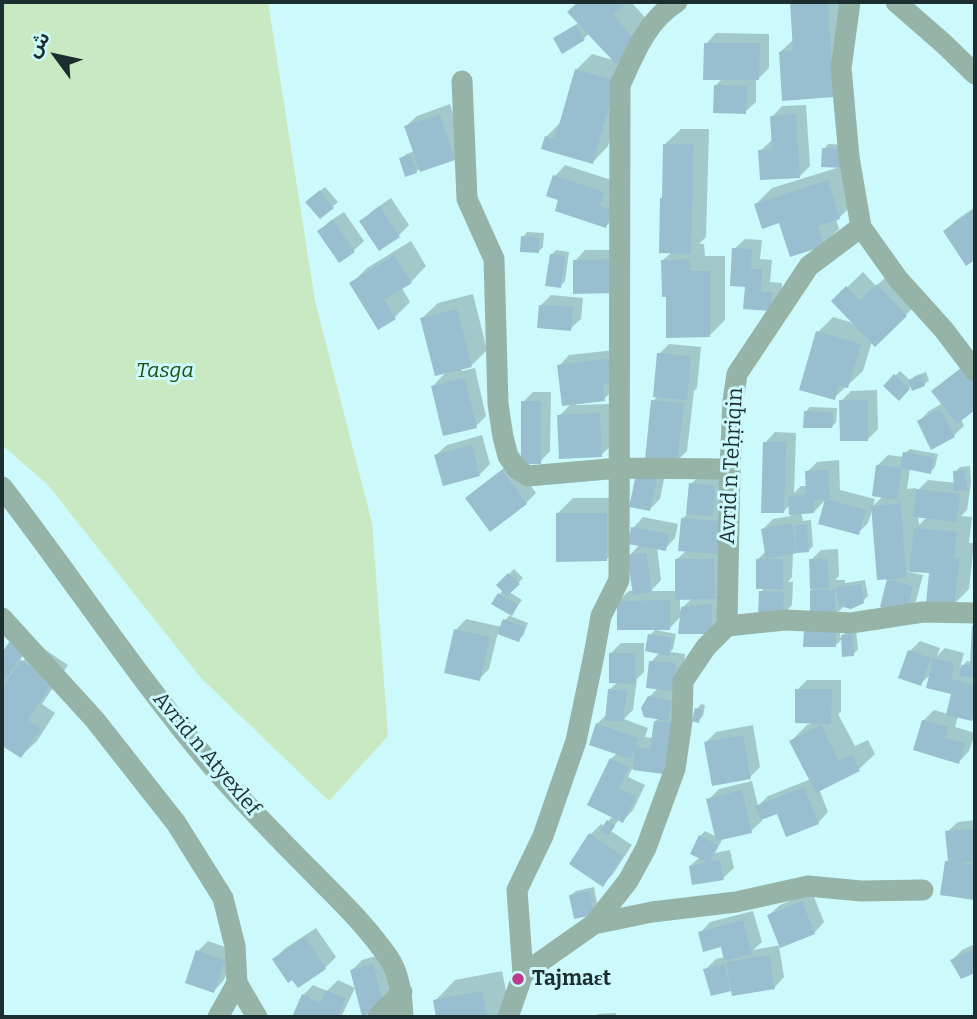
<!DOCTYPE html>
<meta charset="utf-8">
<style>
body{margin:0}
#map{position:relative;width:977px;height:1019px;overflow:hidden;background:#ccfafc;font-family:Bitter,"Noto Sans Arabic",serif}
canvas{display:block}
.frame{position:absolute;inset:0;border:4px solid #1c2e2f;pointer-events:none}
.north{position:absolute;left:21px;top:21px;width:70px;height:70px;-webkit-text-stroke:5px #ccfafc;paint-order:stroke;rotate:303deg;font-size:19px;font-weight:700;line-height:28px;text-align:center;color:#1c2e2f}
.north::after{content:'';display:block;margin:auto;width:24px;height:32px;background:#1c2e2f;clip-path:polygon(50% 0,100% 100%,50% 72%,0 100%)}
</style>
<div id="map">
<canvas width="977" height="1019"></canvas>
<div class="frame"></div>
<div class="north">ش</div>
</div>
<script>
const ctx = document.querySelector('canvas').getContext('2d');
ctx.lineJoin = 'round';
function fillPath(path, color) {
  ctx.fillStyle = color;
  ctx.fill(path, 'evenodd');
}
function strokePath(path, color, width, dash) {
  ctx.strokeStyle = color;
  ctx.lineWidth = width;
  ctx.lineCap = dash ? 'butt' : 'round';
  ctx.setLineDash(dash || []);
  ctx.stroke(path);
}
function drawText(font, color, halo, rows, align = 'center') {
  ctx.font = font + ' Bitter,serif';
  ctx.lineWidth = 6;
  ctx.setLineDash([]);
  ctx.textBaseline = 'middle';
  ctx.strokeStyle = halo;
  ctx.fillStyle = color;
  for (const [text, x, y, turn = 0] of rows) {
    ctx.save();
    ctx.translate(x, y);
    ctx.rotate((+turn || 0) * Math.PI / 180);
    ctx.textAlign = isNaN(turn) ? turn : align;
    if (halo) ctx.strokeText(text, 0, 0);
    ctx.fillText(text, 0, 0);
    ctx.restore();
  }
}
fillPath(new Path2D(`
 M 2,2 L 268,2 L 315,301 L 372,523 L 388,736 L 329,801 L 201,678 L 47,484 L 2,445 Z`), '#c8e9c1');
fillPath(new Path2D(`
 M 579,2 L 631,2 L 653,26 L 616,61 L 631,65 L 608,146 L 593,162 L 546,137 L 562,121 L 576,70 L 592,54 L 616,61 L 590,33 L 584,38 L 555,39 L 560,34 L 580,22 L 570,12 Z
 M 793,2 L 844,2 L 849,80 L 780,52 L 794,39 Z
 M 716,33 L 769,34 L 769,68 L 759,78 L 756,78 L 756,102 L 745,112 L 716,85 L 723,78 L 706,44 Z
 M 450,104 L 465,149 L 454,159 L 420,168 L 416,172 L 401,159 L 406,154 L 415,151 L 406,126 L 417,116 Z
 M 806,105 L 810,166 L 800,176 L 760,151 L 771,141 L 773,140 L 772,117 L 782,106 Z
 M 681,129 L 709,129 L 706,237 L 699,244 L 704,244 L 705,256 L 725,256 L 725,320 L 710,335 L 667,295 L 663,260 L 672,252 L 665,144 Z
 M 828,144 L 849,145 L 855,202 L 839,218 L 836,219 L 839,229 L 823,244 L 780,221 L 756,204 L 772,188 L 840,167 L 824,149 Z
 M 565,165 L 614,181 L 609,195 L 621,200 L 616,216 L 606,226 L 560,199 L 555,176 Z
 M 325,187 L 338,202 L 320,217 L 312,198 Z
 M 391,198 L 409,225 L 399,235 L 362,221 L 372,211 Z
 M 975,207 L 975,258 L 967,264 L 945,231 L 955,221 Z
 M 344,212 L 364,241 L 353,251 L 319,231 L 330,221 Z
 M 527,232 L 544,233 L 543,247 L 539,251 L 523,237 Z
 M 745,239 L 762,240 L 760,259 L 772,260 L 770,282 L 782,283 L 781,299 L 771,309 L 747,286 L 734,249 Z
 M 411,241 L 426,266 L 411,282 L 402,288 L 410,302 L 395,317 L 352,283 L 367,268 Z
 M 556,250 L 569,252 L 565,281 L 560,286 L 551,255 Z
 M 585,250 L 625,250 L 625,281 L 575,261 Z
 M 894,270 L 922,299 L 875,345 L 872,341 L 863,371 L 834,398 L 818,332 L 833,317 L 853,323 L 833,301 L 863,272 L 876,286 Z
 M 473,294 L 487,350 L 471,366 L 461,368 L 462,371 L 475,368 L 486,416 L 476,426 L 433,386 L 447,371 L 422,318 L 438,303 Z
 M 551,295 L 583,298 L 581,319 L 570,329 L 541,305 Z
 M 669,344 L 701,347 L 697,388 L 694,391 L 687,451 L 677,461 L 653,401 L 658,396 L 659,354 Z
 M 624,349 L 614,389 L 604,399 L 575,402 L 576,405 L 610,404 L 612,445 L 601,455 L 559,416 L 572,403 L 559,366 L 569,355 Z
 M 975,357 L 975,408 L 961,419 L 964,426 L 953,436 L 919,421 L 929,411 L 943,403 L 934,391 L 944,381 Z
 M 900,371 L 910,380 L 915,376 L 926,372 L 929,380 L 924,385 L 912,385 L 898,399 L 885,386 Z
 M 877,390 L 878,429 L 867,440 L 841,401 L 851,391 Z
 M 533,392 L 551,392 L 550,451 L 540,462 L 523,402 Z
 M 810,407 L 837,408 L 836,422 L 832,427 L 805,412 Z
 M 775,432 L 796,433 L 794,493 L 801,486 L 808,486 L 807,472 L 817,462 L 839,460 L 840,490 L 875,499 L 873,506 L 883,496 L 878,465 L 888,455 L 904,457 L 905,453 L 910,449 L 938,454 L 935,467 L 930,472 L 910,468 L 907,489 L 916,488 L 916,492 L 928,480 L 956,483 L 955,472 L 960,467 L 970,466 L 971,483 L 967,510 L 961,516 L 972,517 L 969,543 L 974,543 L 969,589 L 954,604 L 931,572 L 909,570 L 908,572 L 923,575 L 916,601 L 906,612 L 889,580 L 892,577 L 873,507 L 868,523 L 858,533 L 820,523 L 827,498 L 814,512 L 801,512 L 803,521 L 811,520 L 813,546 L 808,551 L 799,549 L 793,552 L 792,577 L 788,582 L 793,582 L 792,605 L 782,616 L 761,592 L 765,587 L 758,559 L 766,551 L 763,529 L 773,519 L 791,516 L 791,504 L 783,512 L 765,443 ZM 918,516 L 927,517 L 919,525 Z
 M 482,435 L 490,464 L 480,474 L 436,455 L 447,445 Z
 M 513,461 L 536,493 L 526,503 L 491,530 L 467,498 L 478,488 Z
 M 666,469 L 660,499 L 650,509 L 637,476 Z
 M 701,474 L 725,476 L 723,504 L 717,510 L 730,511 L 724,587 L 716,595 L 722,594 L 722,622 L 711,632 L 681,616 L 670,628 L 618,601 L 629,591 L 634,591 L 629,556 L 640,544 L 633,528 L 643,517 L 678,524 L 675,538 L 665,549 L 657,547 L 661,580 L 651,591 L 677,591 L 676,560 L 687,550 L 682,519 L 688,513 L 691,484 ZM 680,598 L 692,598 L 680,610 Z
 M 573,498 L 622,498 L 622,544 L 606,560 L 557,514 Z
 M 838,549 L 839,576 L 835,580 L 845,580 L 845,583 L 865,580 L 868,596 L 863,601 L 844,606 L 835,615 L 812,615 L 811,560 L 821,550 Z
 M 514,569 L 523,578 L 509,592 L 522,600 L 510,616 L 528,623 L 523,636 L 518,640 L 498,632 L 489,669 L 479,679 L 456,630 L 466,619 L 502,627 L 505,620 L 511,614 L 500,594 L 503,590 L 498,585 Z
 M 975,625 L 975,716 L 972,720 L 958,716 L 955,727 L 975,733 L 969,751 L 959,762 L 923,721 L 934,710 L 948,714 L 954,693 L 931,674 L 920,684 L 910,651 L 920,641 L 940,648 L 937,656 L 945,648 L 964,653 L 960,668 L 967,661 L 972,662 L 973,627 Z
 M 840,627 L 840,638 L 847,631 L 856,630 L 858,649 L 854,654 L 843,638 L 835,646 L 805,632 Z
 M 656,629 L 656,630 L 676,634 L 673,649 L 670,652 L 685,654 L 683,679 L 686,714 L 663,772 L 632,769 L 628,777 L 645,785 L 633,810 L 623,821 L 619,819 L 611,831 L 632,845 L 613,874 L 603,884 L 591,834 L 601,824 L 604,826 L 613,816 L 611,759 L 617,753 L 597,724 L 607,714 L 610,689 L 618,682 L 611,653 L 621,643 L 644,643 L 644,672 L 637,679 L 633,710 L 624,719 L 648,728 L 645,737 L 653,738 L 655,722 L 659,718 L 649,697 L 658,688 L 651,662 L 660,652 L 650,635 Z
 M 20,633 L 33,641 L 20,660 L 22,662 L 38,645 L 68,665 L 42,704 L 55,713 L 37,741 L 21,756 L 2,744 L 2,656 L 10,643 Z
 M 807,680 L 841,680 L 841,712 L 838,714 L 855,746 L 868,740 L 875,754 L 859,769 L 819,789 L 828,812 L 818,823 L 778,812 L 761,818 L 762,821 L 751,831 L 723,838 L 715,853 L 730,850 L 734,868 L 723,878 L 690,866 L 700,857 L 700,836 L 705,831 L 717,837 L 708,800 L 719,789 L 752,781 L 758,806 L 768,796 L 811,779 L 791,741 L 807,725 L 814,722 L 797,690 Z
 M 701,704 L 705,705 L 703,716 L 698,721 L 697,709 Z
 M 753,725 L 760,767 L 750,777 L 706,742 L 716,732 Z
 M 975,820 L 975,898 L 942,893 L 947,862 L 949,859 L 947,832 L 958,822 Z
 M 594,887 L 598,909 L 593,913 L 571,895 L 576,891 Z
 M 812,892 L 824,922 L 814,933 L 779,946 L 784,977 L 774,988 L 733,988 L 712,994 L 705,970 L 716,959 L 725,957 L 722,945 L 700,933 L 710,922 L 753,911 L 762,942 L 753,950 L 781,945 L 769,915 L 780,905 Z
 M 316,928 L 336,957 L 325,968 L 298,986 L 274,960 L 284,949 Z
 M 208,941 L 234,950 L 224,980 L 214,991 L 198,951 Z
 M 975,944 L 975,971 L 962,977 L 952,960 L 962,950 Z
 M 383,954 L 394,998 L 364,1014 L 352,970 L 362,960 Z
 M 502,971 L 511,1017 L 438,1017 L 435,1001 L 455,980 Z
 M 338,980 L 355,988 L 341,1017 L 294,1017 L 303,995 L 313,985 L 327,991 Z
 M 616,1013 L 616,1017 L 595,1017 L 598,1014 Z`), '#0003');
fillPath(new Path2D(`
 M 578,2 L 623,2 L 625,4 L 613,15 L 638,43 L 616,64 L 567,12 Z
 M 790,2 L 828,2 L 834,97 L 782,101 L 779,52 L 793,51 Z
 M 576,25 L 585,40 L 562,54 L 553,38 Z
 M 704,43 L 760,43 L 759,80 L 703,80 Z
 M 575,69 L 616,81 L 593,164 L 541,149 L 545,136 L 555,139 Z
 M 714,85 L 747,86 L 746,114 L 713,113 Z
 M 440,114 L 455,160 L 420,172 L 404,126 Z
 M 796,114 L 800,178 L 760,180 L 758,150 L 772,149 L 770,116 Z
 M 663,144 L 694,144 L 691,254 L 659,253 L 660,198 L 662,198 Z
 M 822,148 L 845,149 L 844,168 L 821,167 Z
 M 411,154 L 417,173 L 405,177 L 399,158 Z
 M 553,175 L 604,192 L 600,206 L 612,210 L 606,228 L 555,211 L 558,200 L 546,196 Z
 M 828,180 L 840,219 L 818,226 L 824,246 L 790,257 L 779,223 L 762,229 L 754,204 Z
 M 320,190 L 334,208 L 320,219 L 305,202 Z
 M 380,207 L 400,237 L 379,251 L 359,221 Z
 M 975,209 L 975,260 L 966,266 L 943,231 Z
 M 333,220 L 355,252 L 339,263 L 317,231 Z
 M 521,236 L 540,238 L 539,253 L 520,252 Z
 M 732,248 L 752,249 L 751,269 L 762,269 L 761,292 L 773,292 L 771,311 L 743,309 L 745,287 L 730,286 Z
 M 550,254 L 565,256 L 561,288 L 545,286 Z
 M 394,255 L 412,283 L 384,300 L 396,319 L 378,330 L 349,283 Z
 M 615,259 L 616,293 L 573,294 L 573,260 Z
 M 689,259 L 690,271 L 710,271 L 710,337 L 666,338 L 666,297 L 662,297 L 661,260 Z
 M 877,284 L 907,316 L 875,347 L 831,301 L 846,286 L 860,300 Z
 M 539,305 L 573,307 L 571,331 L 537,328 Z
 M 457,309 L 472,367 L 435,376 L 420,318 Z
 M 816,331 L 861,344 L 848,388 L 838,386 L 835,400 L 799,390 Z
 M 657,353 L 691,356 L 687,400 L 653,397 Z
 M 614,358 L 617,382 L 603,384 L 605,401 L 562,406 L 557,365 Z
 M 966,365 L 975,377 L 975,410 L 957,424 L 931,391 Z
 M 894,374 L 910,389 L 899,401 L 883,386 Z
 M 921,375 L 925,386 L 912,391 L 908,380 Z
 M 465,378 L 477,428 L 443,436 L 431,386 Z
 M 651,400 L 684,403 L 677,463 L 645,460 Z
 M 839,400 L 868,400 L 868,441 L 840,441 Z
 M 521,401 L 541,401 L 541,464 L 521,464 Z
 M 940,409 L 955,437 L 931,450 L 917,421 Z
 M 804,411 L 833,412 L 832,428 L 803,428 Z
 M 600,413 L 602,457 L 559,459 L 557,415 Z
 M 763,442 L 786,442 L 784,513 L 761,513 Z
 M 472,445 L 480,476 L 443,486 L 434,455 Z
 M 903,452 L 934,458 L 931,474 L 900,468 Z
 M 876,465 L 902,468 L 897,500 L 872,496 Z
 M 502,470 L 527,504 L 490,532 L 465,498 Z
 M 829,470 L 830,499 L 827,499 L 866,510 L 859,535 L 818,524 L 825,499 L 814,500 L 814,513 L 789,515 L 788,496 L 806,495 L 805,471 Z
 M 965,470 L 967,490 L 954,491 L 953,471 Z
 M 636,475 L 657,479 L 650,511 L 629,507 Z
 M 689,483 L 715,486 L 713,516 L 686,514 Z
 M 916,489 L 960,494 L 957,522 L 913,517 Z
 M 901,503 L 906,578 L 877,580 L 871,506 Z
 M 556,513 L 607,513 L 607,561 L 556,562 Z
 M 681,518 L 720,521 L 718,554 L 678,551 Z
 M 792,523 L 797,553 L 766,559 L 761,529 Z
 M 807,524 L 809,552 L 797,553 L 795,525 Z
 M 631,527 L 669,534 L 666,551 L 628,544 Z
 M 914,528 L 957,532 L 954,558 L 960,558 L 954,606 L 926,603 L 929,573 L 909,572 Z
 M 646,553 L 652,592 L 633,595 L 627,555 Z
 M 675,559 L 714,559 L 715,599 L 675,600 Z
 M 756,559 L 783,559 L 783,589 L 756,589 Z
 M 809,559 L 828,559 L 829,588 L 810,589 Z
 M 508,573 L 520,584 L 507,596 L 496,585 Z
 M 887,579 L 913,586 L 906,614 L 880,607 Z
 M 861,584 L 864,603 L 851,609 L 839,606 L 836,588 Z
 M 810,590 L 835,590 L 836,617 L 810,617 Z
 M 759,591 L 784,592 L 783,617 L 758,616 Z
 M 498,593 L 518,605 L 512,616 L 491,604 Z
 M 670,600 L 670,630 L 617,630 L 617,601 Z
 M 712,604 L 712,634 L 678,634 L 681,607 Z
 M 503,619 L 525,627 L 519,642 L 497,634 Z
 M 972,626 L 975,626 L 975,678 L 959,676 L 961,665 L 970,666 Z
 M 454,629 L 490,637 L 480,681 L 444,673 Z
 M 804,631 L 836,631 L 836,647 L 803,647 Z
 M 648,634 L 672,638 L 669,656 L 645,651 Z
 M 852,634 L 854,656 L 842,657 L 841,635 Z
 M 9,642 L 24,652 L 2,685 L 2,653 Z
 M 908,650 L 931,658 L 921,686 L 898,678 Z
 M 609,653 L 635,653 L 635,684 L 609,683 Z
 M 933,658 L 954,663 L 951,679 L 975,685 L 975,709 L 972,721 L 946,715 L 951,694 L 926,688 Z
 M 21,660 L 53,682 L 28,720 L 41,729 L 21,758 L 2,746 L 2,689 Z
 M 649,661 L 676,663 L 673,691 L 646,688 Z
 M 608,689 L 627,691 L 623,722 L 605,720 Z
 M 795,689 L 832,689 L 831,724 L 795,723 Z
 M 648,696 L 672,701 L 668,721 L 644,717 L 641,708 Z
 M 695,708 L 702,710 L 699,723 L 692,721 Z
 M 922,720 L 948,727 L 945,738 L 965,743 L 959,764 L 913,750 Z
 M 654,721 L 676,723 L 673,756 L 666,755 L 663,774 L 633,770 L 635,748 L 631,759 L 589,745 L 596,723 L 639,738 L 636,747 L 650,749 Z
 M 821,725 L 839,761 L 852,754 L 860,771 L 816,793 L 789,741 Z
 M 743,735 L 751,779 L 712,786 L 704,742 Z
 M 610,758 L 629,767 L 619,788 L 636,796 L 623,823 L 587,805 Z
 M 804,787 L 819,824 L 786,837 L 777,814 L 761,820 L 755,806 Z
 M 742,790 L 752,833 L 716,841 L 706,799 Z
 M 607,820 L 615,826 L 608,836 L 600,830 Z
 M 975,829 L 975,861 L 958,863 L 975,865 L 975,900 L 940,895 L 945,861 L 948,861 L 945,831 Z
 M 589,833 L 623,856 L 603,887 L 569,864 Z
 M 699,835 L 718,845 L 710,862 L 720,860 L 724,880 L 692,885 L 689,866 L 707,862 L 690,854 Z
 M 590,891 L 594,915 L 574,919 L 569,895 Z
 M 802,901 L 815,934 L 780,948 L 767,915 Z
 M 743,920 L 752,954 L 724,961 L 721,947 L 703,952 L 698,932 Z
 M 305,937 L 326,969 L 298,988 L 292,980 L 288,983 L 272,959 Z
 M 975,949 L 975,973 L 961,979 L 950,960 Z
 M 196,950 L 225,960 L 214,993 L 185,983 Z
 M 769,955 L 775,989 L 732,996 L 726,962 Z
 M 373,964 L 385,1010 L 362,1016 L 350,970 Z
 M 724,964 L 731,991 L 711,996 L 703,969 Z
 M 326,990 L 346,998 L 337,1017 L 292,1017 L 302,994 L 320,1003 Z
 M 482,991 L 487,1017 L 436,1017 L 433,1000 Z`), '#98becf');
strokePath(new Path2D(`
 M 850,2 L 841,68 L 849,157 L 861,227 L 898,279 L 944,330 L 975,371
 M 896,2 L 943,43 L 975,74
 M 462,81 L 467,199 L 494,259 L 498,404 L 503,437 L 508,456 L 517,469 L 528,476 L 619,468 L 730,469
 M 2,487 C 73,579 137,677 212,766 C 244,803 279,839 314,874 C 340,901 367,926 388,957 C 400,974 402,997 403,1017
 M 2,618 L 95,720 L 176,823 L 223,898 L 235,946 L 237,983 L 218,1017
 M 727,626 L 730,469 L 733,401 L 737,374 L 809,266 L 861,227
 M 594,924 L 652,912 L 736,902 L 808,886 L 861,891 L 923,890
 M 523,974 L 517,890 L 543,836 L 576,741 L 594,655 L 601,616 L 619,580 L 620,85 C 634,55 647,20 677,2
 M 237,983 L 257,1017
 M 378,1017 L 402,992
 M 508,1017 L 523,974 L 594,924 L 628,881 L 646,848 L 675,769 L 682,721 L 683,681 L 706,647 L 727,626 L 785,620 L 851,623 L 923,612 L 975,613`), '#95b3a7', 21);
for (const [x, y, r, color] of [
 [518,979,7,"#bb3c89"]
]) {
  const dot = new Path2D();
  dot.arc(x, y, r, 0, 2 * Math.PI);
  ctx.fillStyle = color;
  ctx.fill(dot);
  strokePath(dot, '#ccfafc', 2.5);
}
drawText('italic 21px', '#1e5212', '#ccfafc', [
 ["Tasga",165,371]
]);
drawText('21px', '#1c2e2f', '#ccfafc', [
 ["Avrid n Teḥṛiqin",732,466,-87],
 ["Avrid n Atyexlef",206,754,50]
]);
drawText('bold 21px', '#1c2e2f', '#ccfafc', [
 ["Tajmaɛt",532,979]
], 'left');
</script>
